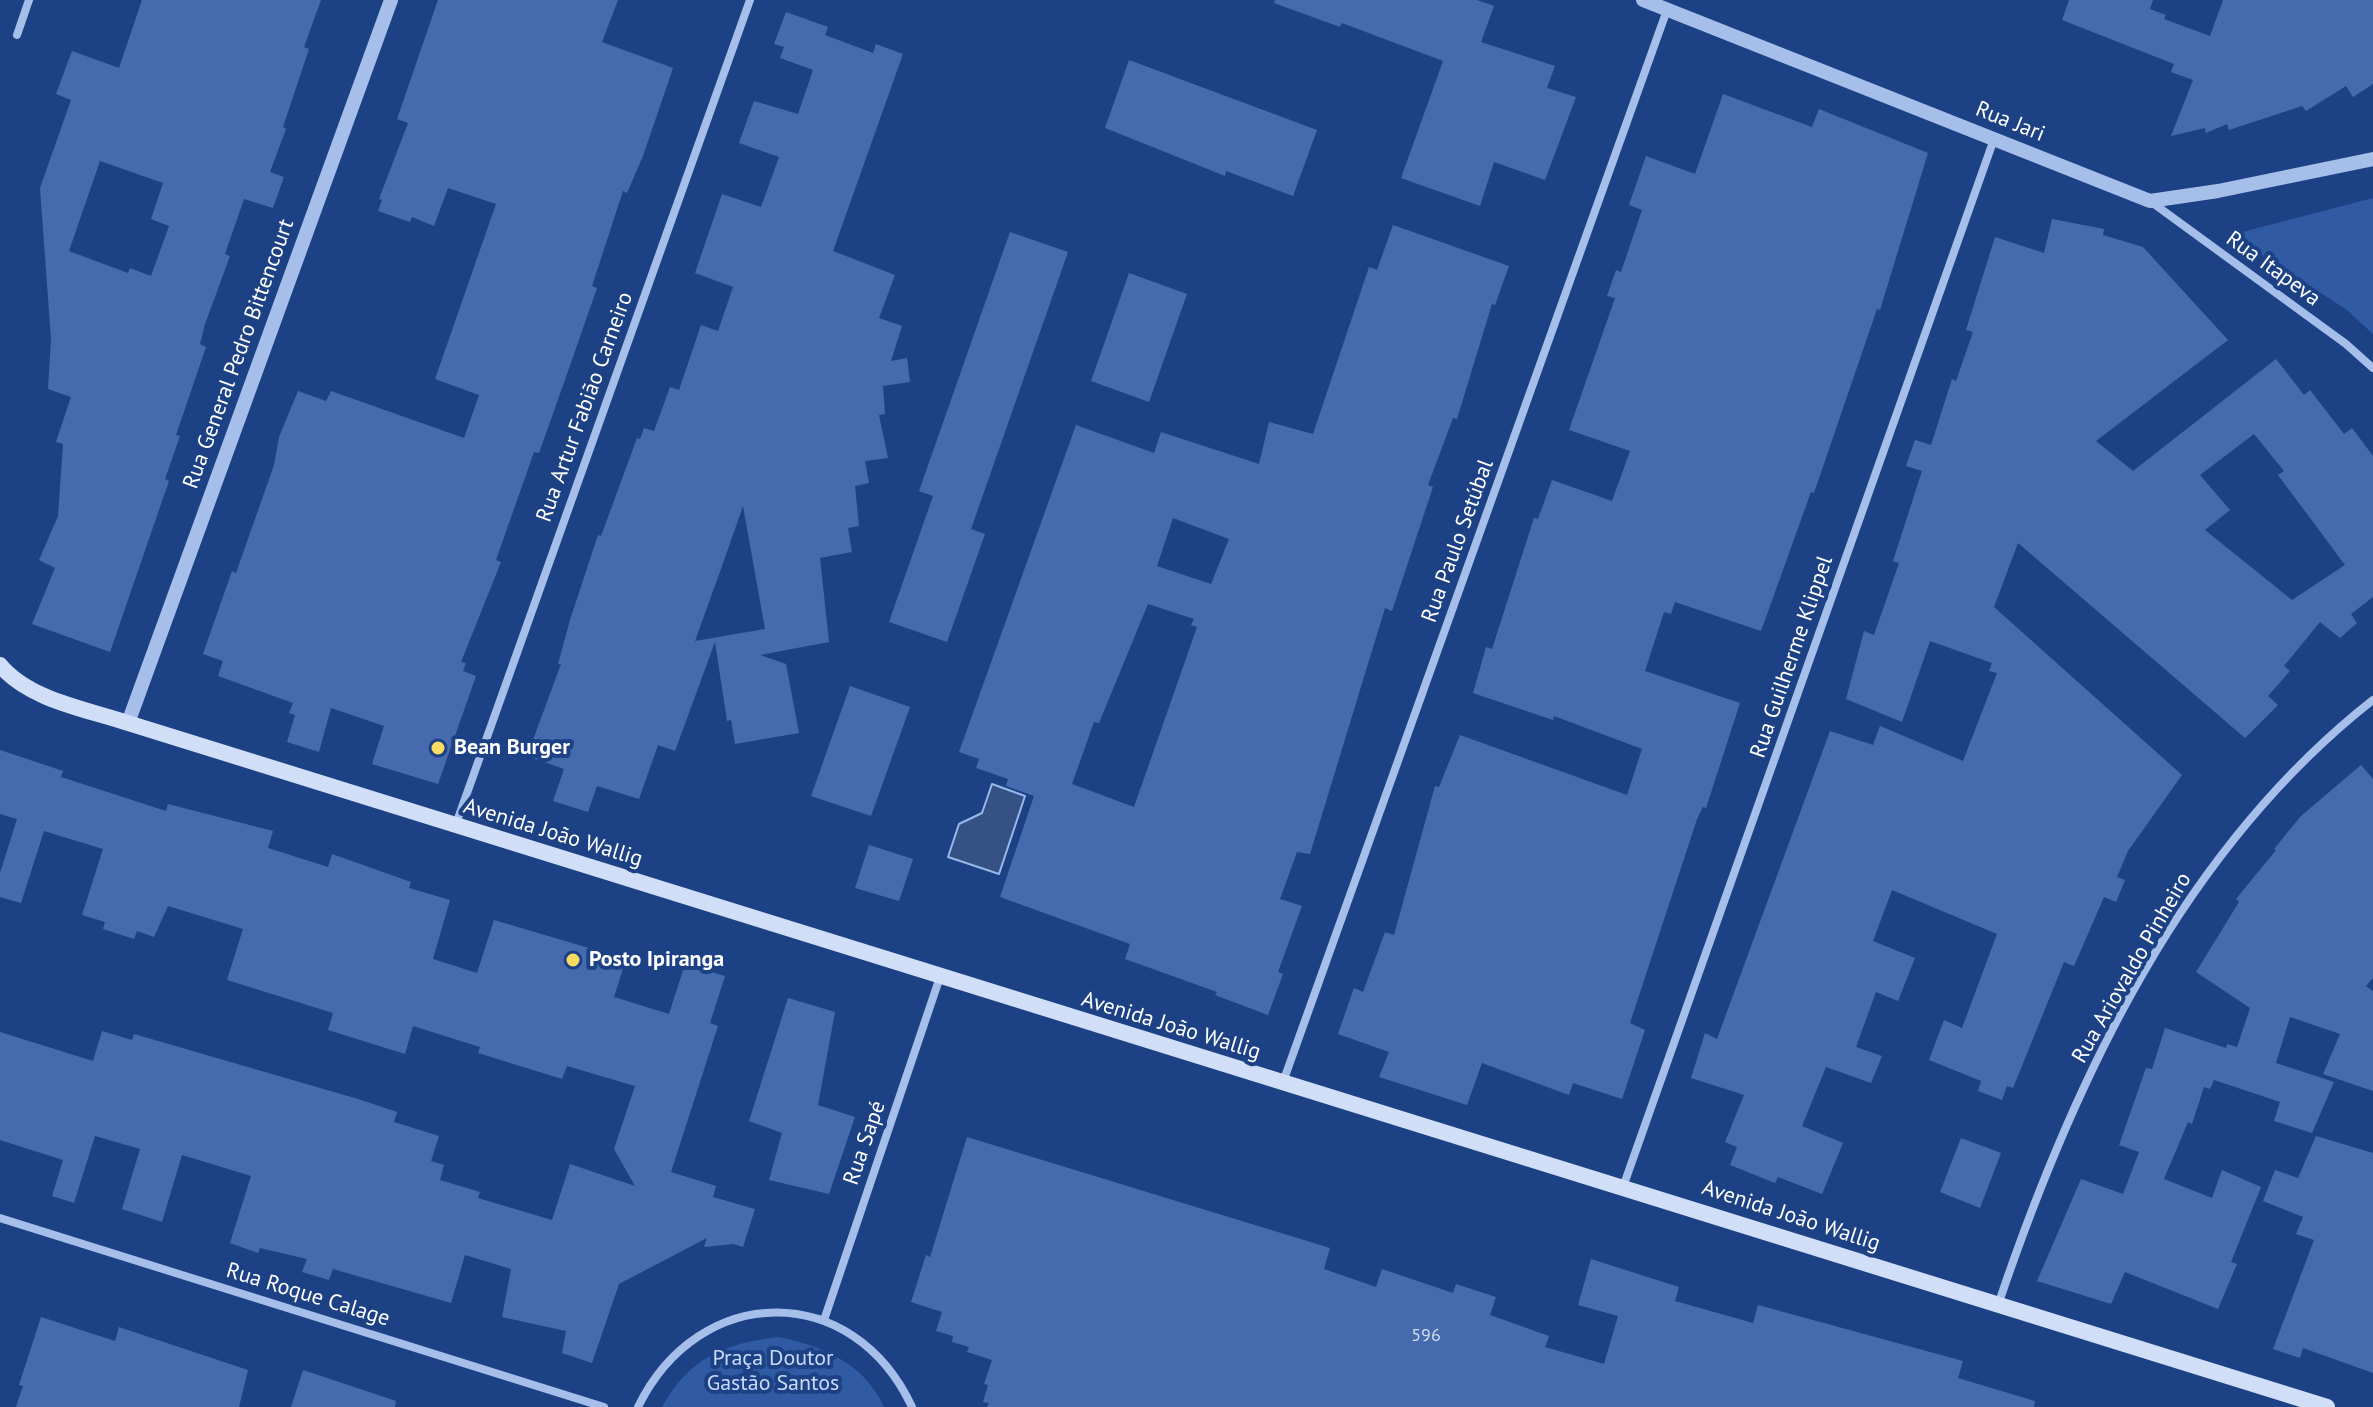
<!DOCTYPE html>
<meta charset="utf-8">
<style>
body{margin:0}
canvas{display:block;background:#1d4185}
</style>
<canvas width="2373" height="1407"></canvas>
<script>
const ctx = document.querySelector('canvas').getContext('2d');
ctx.lineJoin = 'round';
function fillPath(path, color) {
  ctx.fillStyle = color;
  ctx.fill(path, 'evenodd');
}
function strokePath(path, color, width, dash) {
  ctx.strokeStyle = color;
  ctx.lineWidth = width;
  ctx.lineCap = dash ? 'butt' : 'round';
  ctx.setLineDash(dash || []);
  ctx.stroke(path);
}
function drawText(font, color, halo, rows, align = 'center') {
  ctx.font = font + ' "PT Sans",sans-serif';
  ctx.lineWidth = 8;
  ctx.setLineDash([]);
  ctx.textBaseline = 'middle';
  ctx.strokeStyle = halo;
  ctx.fillStyle = color;
  for (const [text, x, y, turn = 0] of rows) {
    ctx.save();
    ctx.translate(x, y);
    ctx.rotate((+turn || 0) * Math.PI / 180);
    ctx.textAlign = isNaN(turn) ? turn : align;
    if (halo) ctx.strokeText(text, 0, 0);
    ctx.fillText(text, 0, 0);
    ctx.restore();
  }
}
fillPath(new Path2D(`
 M 2373,198 L 2373,334 L 2347,310 L 2231,235 Z
 M 778,1337 C 823,1346 864,1363 884,1407 L 662,1407 C 690,1357 724,1344 778,1337 Z`), '#305aa3');
const water = new Path2D(`
 M 992,784 L 1025,796 L 999,874 L 948,857 L 959,824 L 982,813 Z`);
fillPath(water, '#365183');
strokePath(water, '#98b8ec', 2);
fillPath(new Path2D(`
 M 142,0 L 321,0 L 304,47 L 309,49 L 283,127 L 286,129 L 270,172 L 284,177 L 273,208 L 244,199 L 225,254 L 230,256 L 205,324 L 200,344 L 206,347 L 176,435 L 180,436 L 165,479 L 169,481 L 110,652 L 32,624 L 55,568 L 39,560 L 58,516 L 63,444 L 56,442 L 71,397 L 48,389 L 51,339 L 40,188 L 71,100 L 56,94 L 72,51 L 119,68 ZM 100,161 L 163,183 L 151,219 L 169,226 L 151,276 L 130,268 L 128,273 L 69,251 Z
 M 438,0 L 618,0 L 602,42 L 673,68 L 643,156 L 627,193 L 623,191 L 592,286 L 597,288 L 566,377 L 539,453 L 534,452 L 496,560 L 501,562 L 461,662 L 466,663 L 463,671 L 476,676 L 438,784 L 372,764 L 384,726 L 331,708 L 319,752 L 287,742 L 295,715 L 289,713 L 293,703 L 218,676 L 223,661 L 203,654 L 232,571 L 236,573 L 274,465 L 279,437 L 298,391 L 326,401 L 331,391 L 464,438 L 479,395 L 435,379 L 496,204 L 448,188 L 434,226 L 412,217 L 410,222 L 378,211 L 382,200 L 379,199 L 408,123 L 397,119 Z
 M 1275,0 L 1477,0 L 1494,6 L 1481,42 L 1555,66 L 1547,88 L 1576,97 L 1545,180 L 1494,162 L 1480,206 L 1401,178 L 1443,61 L 1342,23 L 1340,27 L 1274,3 Z
 M 2069,0 L 2153,0 L 2150,9 L 2166,15 L 2164,19 L 2210,36 L 2223,0 L 2373,0 L 2373,84 L 2353,97 L 2346,86 L 2306,111 L 2302,106 L 2229,130 L 2227,124 L 2206,133 L 2205,128 L 2171,136 L 2193,80 L 2171,72 L 2174,64 L 2062,20 Z
 M 786,12 L 828,27 L 825,35 L 873,53 L 876,44 L 903,54 L 833,251 L 895,275 L 879,318 L 902,326 L 891,361 L 907,358 L 910,382 L 883,386 L 885,414 L 879,415 L 888,458 L 865,461 L 869,483 L 855,486 L 859,526 L 848,528 L 852,552 L 820,558 L 829,642 L 760,655 L 786,664 L 799,733 L 735,744 L 731,720 L 727,721 L 715,642 L 675,751 L 658,745 L 639,799 L 597,786 L 588,812 L 553,801 L 564,769 L 527,756 L 561,664 L 558,664 L 570,620 L 598,535 L 601,536 L 637,438 L 640,439 L 644,428 L 654,431 L 670,387 L 679,390 L 701,325 L 718,331 L 733,287 L 695,273 L 722,194 L 761,207 L 779,157 L 739,143 L 754,101 L 798,114 L 813,70 L 780,58 L 784,47 L 774,44 ZM 743,506 L 765,629 L 695,641 L 722,566 Z
 M 1129,60 L 1317,130 L 1293,196 L 1226,171 L 1225,176 L 1105,128 Z
 M 1723,94 L 1812,127 L 1819,109 L 1928,153 L 1880,310 L 1877,309 L 1814,493 L 1811,492 L 1761,631 L 1675,602 L 1671,614 L 1664,612 L 1645,671 L 1740,703 L 1706,808 L 1703,807 L 1697,819 L 1630,1023 L 1645,1030 L 1622,1099 L 1573,1083 L 1569,1095 L 1482,1063 L 1467,1105 L 1379,1077 L 1389,1052 L 1338,1034 L 1354,988 L 1363,992 L 1385,932 L 1394,935 L 1435,786 L 1439,787 L 1460,735 L 1627,795 L 1642,749 L 1554,716 L 1553,720 L 1473,693 L 1486,647 L 1492,649 L 1534,518 L 1538,519 L 1552,480 L 1612,501 L 1630,451 L 1569,430 L 1615,298 L 1607,296 L 1616,270 L 1621,272 L 1642,210 L 1629,205 L 1646,156 L 1695,174 Z
 M 2052,219 L 2104,229 L 2103,235 L 2143,247 L 2228,340 L 2096,441 L 2133,471 L 2276,359 L 2304,395 L 2310,390 L 2344,434 L 2352,428 L 2373,456 L 2373,597 L 2351,614 L 2357,623 L 2340,638 L 2320,622 L 2284,666 L 2290,671 L 2268,696 L 2278,705 L 2245,738 L 2018,543 L 1994,607 L 2182,775 L 2128,851 L 2117,877 L 2125,880 L 2116,902 L 2104,897 L 2074,966 L 2064,962 L 2013,1088 L 2007,1086 L 2002,1100 L 1978,1091 L 1981,1081 L 1929,1060 L 1944,1020 L 1962,1028 L 1997,934 L 1892,890 L 1873,941 L 1915,958 L 1898,1001 L 1876,992 L 1856,1047 L 1882,1056 L 1871,1083 L 1826,1067 L 1802,1126 L 1843,1143 L 1822,1194 L 1778,1177 L 1775,1183 L 1730,1165 L 1737,1147 L 1725,1142 L 1744,1095 L 1691,1078 L 1705,1033 L 1717,1039 L 1830,731 L 1873,745 L 1880,726 L 1963,761 L 1997,673 L 1989,671 L 1992,663 L 1930,641 L 1902,722 L 1846,699 L 1864,631 L 1874,635 L 1899,563 L 1893,561 L 1922,471 L 1906,466 L 1915,440 L 1931,445 L 1952,379 L 1956,381 L 1973,332 L 1966,330 L 1995,237 L 2044,253 ZM 2254,434 L 2284,471 L 2278,475 L 2345,565 L 2292,600 L 2205,530 L 2230,510 L 2200,475 Z
 M 1393,225 L 1509,266 L 1495,305 L 1492,304 L 1457,419 L 1453,418 L 1428,485 L 1433,487 L 1392,611 L 1385,608 L 1310,854 L 1297,852 L 1280,899 L 1302,906 L 1278,972 L 1283,974 L 1268,1015 L 1215,995 L 1217,992 L 1125,959 L 1130,944 L 1000,897 L 1034,796 L 1006,786 L 1008,779 L 976,768 L 979,759 L 959,752 L 1076,425 L 1154,453 L 1161,432 L 1259,464 L 1269,422 L 1313,434 L 1369,267 L 1377,270 ZM 1173,518 L 1229,539 L 1211,584 L 1157,566 ZM 1148,604 L 1194,619 L 1191,625 L 1197,627 L 1134,807 L 1072,784 L 1094,722 L 1099,723 Z
 M 1010,232 L 1068,252 L 971,529 L 985,534 L 947,642 L 889,622 L 933,496 L 919,491 Z
 M 1129,273 L 1187,294 L 1149,402 L 1091,381 Z
 M 850,686 L 910,707 L 871,816 L 811,796 Z
 M 0,750 L 63,771 L 61,777 L 166,811 L 168,804 L 273,831 L 268,848 L 328,867 L 332,854 L 411,882 L 409,888 L 450,900 L 433,959 L 477,973 L 494,920 L 626,959 L 614,997 L 669,1014 L 685,964 L 725,976 L 710,1023 L 718,1026 L 671,1172 L 716,1186 L 713,1197 L 755,1209 L 743,1247 L 733,1244 L 704,1247 L 707,1238 L 619,1284 L 592,1363 L 562,1353 L 566,1331 L 502,1317 L 511,1269 L 465,1255 L 451,1303 L 333,1269 L 329,1280 L 302,1272 L 307,1259 L 260,1248 L 258,1253 L 230,1243 L 251,1176 L 182,1155 L 162,1222 L 122,1209 L 140,1149 L 95,1136 L 74,1203 L 52,1196 L 63,1160 L 0,1140 L 0,1032 L 93,1061 L 102,1031 L 132,1040 L 134,1034 L 358,1099 L 397,1112 L 394,1122 L 439,1136 L 431,1161 L 444,1165 L 440,1180 L 480,1192 L 478,1198 L 552,1220 L 570,1164 L 635,1186 L 614,1149 L 635,1086 L 567,1066 L 562,1079 L 478,1053 L 480,1047 L 413,1026 L 405,1054 L 328,1030 L 333,1013 L 227,980 L 243,929 L 168,906 L 154,937 L 137,931 L 134,939 L 103,929 L 105,922 L 82,915 L 103,849 L 44,831 L 21,903 L 0,897 L 0,873 L 17,819 L 0,814 Z
 M 2361,765 L 2373,779 L 2373,978 L 2366,986 L 2373,991 L 2373,1091 L 2323,1074 L 2340,1034 L 2290,1017 L 2276,1063 L 2334,1082 L 2312,1133 L 2274,1121 L 2280,1102 L 2214,1080 L 2210,1089 L 2204,1087 L 2192,1124 L 2188,1122 L 2164,1179 L 2212,1198 L 2222,1170 L 2261,1187 L 2231,1262 L 2237,1264 L 2218,1309 L 2125,1272 L 2111,1304 L 2037,1281 L 2081,1179 L 2123,1194 L 2139,1152 L 2119,1145 L 2146,1068 L 2152,1069 L 2165,1028 L 2226,1048 L 2227,1044 L 2237,1047 L 2250,1008 L 2196,972 L 2239,902 L 2236,899 L 2276,850 L 2274,849 L 2301,816 Z
 M 869,845 L 913,859 L 899,901 L 855,888 Z
 M 788,998 L 835,1012 L 818,1105 L 855,1117 L 829,1194 L 769,1180 L 782,1133 L 749,1121 Z
 M 2316,1136 L 2373,1153 L 2373,1373 L 2303,1348 L 2300,1358 L 2273,1349 L 2314,1240 L 2296,1234 L 2303,1217 L 2263,1201 L 2275,1170 L 2298,1178 Z
 M 967,1137 L 1330,1248 L 1324,1269 L 1376,1287 L 1382,1269 L 1453,1293 L 1456,1284 L 1496,1297 L 1490,1315 L 1549,1336 L 1545,1347 L 1604,1364 L 1618,1316 L 1578,1305 L 1591,1259 L 1679,1287 L 1675,1301 L 1753,1323 L 1758,1305 L 1963,1361 L 1958,1378 L 2035,1401 L 2034,1407 L 987,1407 L 989,1403 L 983,1402 L 988,1385 L 984,1384 L 992,1360 L 967,1352 L 969,1347 L 952,1342 L 953,1336 L 936,1331 L 942,1312 L 911,1302 L 926,1255 L 930,1257 Z
 M 1961,1138 L 2001,1153 L 1980,1208 L 1940,1192 Z
 M 41,1317 L 115,1341 L 119,1327 L 248,1370 L 239,1407 L 16,1407 L 23,1386 L 19,1385 Z
 M 303,1370 L 396,1401 L 395,1407 L 291,1407 Z`), '#456bae');
strokePath(new Path2D(`
 M 17,35 L 29,0
 M 2150,201 L 2346,344 L 2373,368
 M 456,824 L 750,0
 M 1283,1082 L 1667,10
 M 1623,1187 L 1994,139
 M 0,1218 L 604,1407
 M 1998,1305 C 2074,1080 2182,850 2373,700
 M 824,1320 L 940,977
 M 638,1407 C 699,1282 853,1280 912,1407`), '#a5beea', 8);
strokePath(new Path2D(`
 M 1643,0 L 2150,201 L 2218,191 L 2373,159
 M 128,723 L 391,0`), '#a5beea', 14);
strokePath(new Path2D(`
 M 0,665 C 29,700 86,709 128,723 L 2327,1407`), '#d0def8', 16);
for (const [x, y, r, color] of [
 [438,748,8,"#fadc63"],
 [573,960,8,"#fadc63"]
]) {
  const dot = new Path2D();
  dot.arc(x, y, r, 0, 2 * Math.PI);
  ctx.fillStyle = color;
  ctx.fill(dot);
  strokePath(dot, '#1d4185', 3);
}
drawText('18px', '#d0daeb', null, [
 ["596",1426,1336]
]);
drawText('22px', '#fff', '#1d4185', [
 ["Rua Jari",2010,122,22],
 ["Rua Itapeva",2273,269,36],
 ["Rua General Pedro Bittencourt",239,354,-70],
 ["Rua Artur Fabião Carneiro",585,407,-70],
 ["Rua Paulo Setúbal",1458,541,-70],
 ["Rua Guilherme Klippel",1792,657,-71],
 ["Avenida João Wallig",553,833,17],
 ["Rua Ariovaldo Pinheiro",2132,968,-60],
 ["Avenida João Wallig",1171,1026,17],
 ["Rua Sapé",865,1143,-71],
 ["Avenida João Wallig",1791,1216,18],
 ["Rua Roque Calage",308,1295,17]
]);
drawText('bold 22px', '#fff', '#1d4185', [
 ["Bean Burger",454,748],
 ["Posto Ipiranga",589,960]
], 'left');
drawText('22px', '#c9daf8', '#1d4185', [
 ["Praça Doutor",773,1359],
 ["Gastão Santos",773,1384]
]);
</script>
